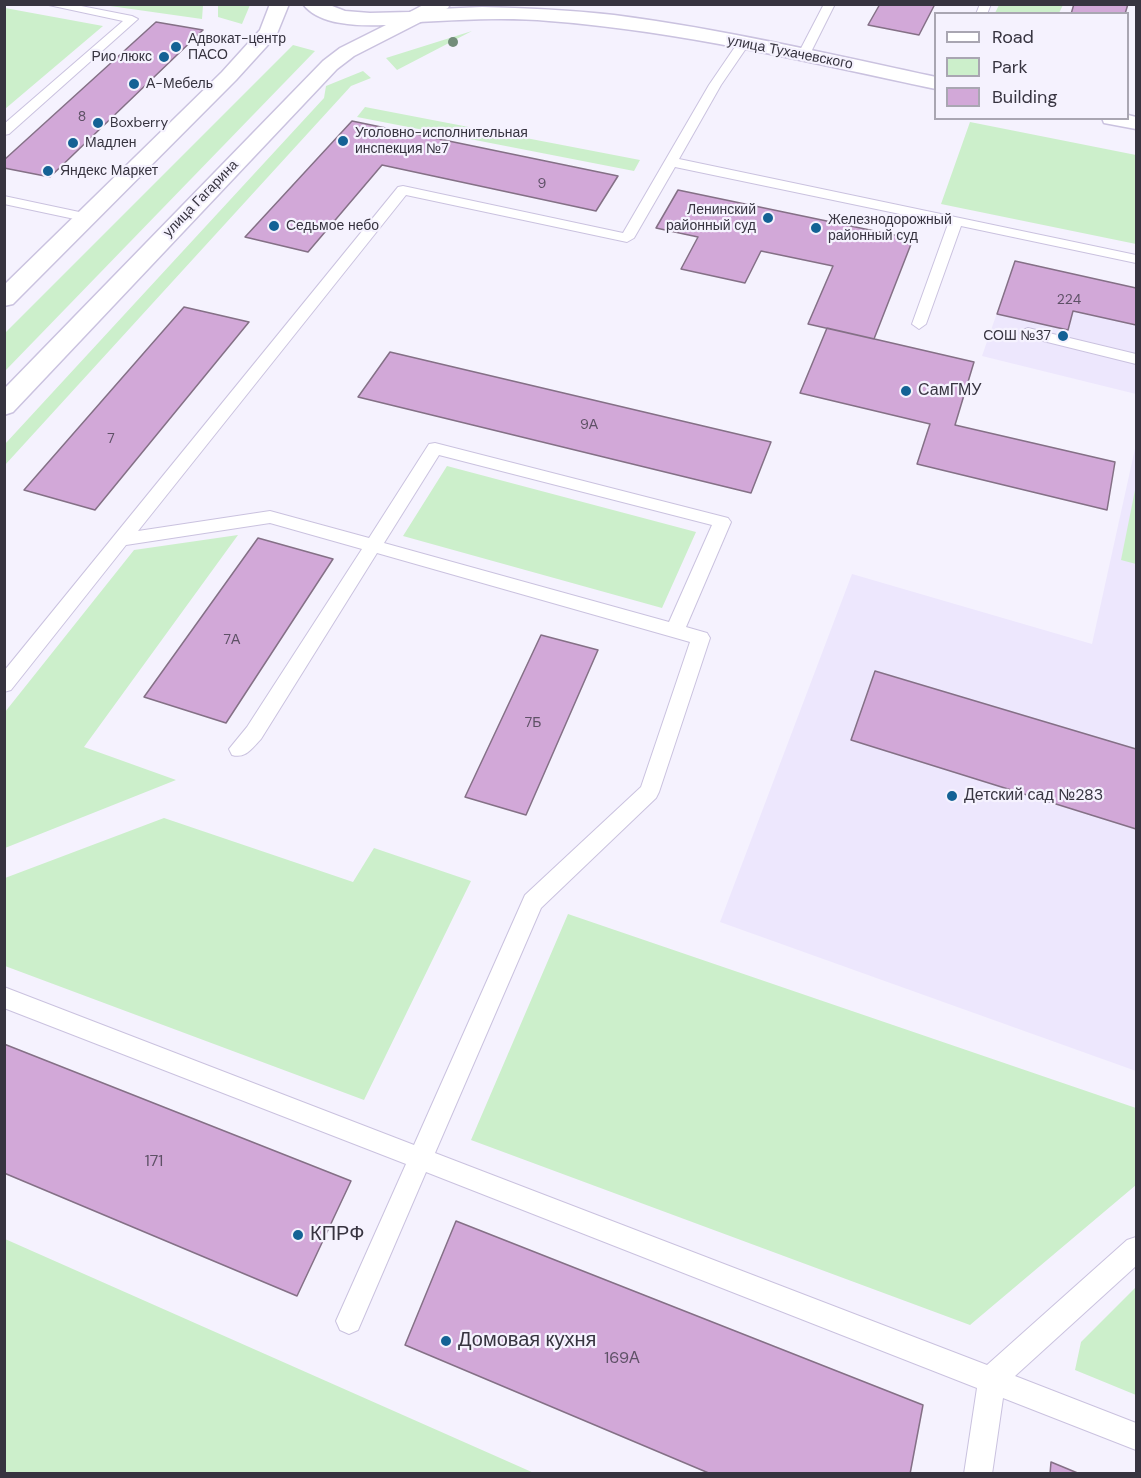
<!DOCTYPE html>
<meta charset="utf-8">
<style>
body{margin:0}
#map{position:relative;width:1141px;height:1478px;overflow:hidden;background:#f5f2fe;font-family:"DM Sans",sans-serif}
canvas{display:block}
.frame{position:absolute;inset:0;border:6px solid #373440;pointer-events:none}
.legend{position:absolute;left:934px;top:12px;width:195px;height:108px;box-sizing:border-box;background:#f5f2fe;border:2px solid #a9a6b2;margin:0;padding:8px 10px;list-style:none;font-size:18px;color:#373440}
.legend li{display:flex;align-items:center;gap:12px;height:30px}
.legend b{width:30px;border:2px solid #a9a6b2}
</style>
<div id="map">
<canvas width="1141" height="1478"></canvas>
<div class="frame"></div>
<ul class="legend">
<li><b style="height:8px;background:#fff"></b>Road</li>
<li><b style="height:16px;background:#ccefcb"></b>Park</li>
<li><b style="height:16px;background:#d2a8d8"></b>Building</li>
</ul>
</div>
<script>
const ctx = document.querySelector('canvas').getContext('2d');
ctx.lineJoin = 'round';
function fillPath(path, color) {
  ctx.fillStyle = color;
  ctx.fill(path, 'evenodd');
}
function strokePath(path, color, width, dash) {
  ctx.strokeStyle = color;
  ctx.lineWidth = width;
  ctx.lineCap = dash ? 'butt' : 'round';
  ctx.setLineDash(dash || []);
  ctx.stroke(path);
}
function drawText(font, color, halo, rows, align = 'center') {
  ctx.font = font + ' "DM Sans",sans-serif';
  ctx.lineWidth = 4.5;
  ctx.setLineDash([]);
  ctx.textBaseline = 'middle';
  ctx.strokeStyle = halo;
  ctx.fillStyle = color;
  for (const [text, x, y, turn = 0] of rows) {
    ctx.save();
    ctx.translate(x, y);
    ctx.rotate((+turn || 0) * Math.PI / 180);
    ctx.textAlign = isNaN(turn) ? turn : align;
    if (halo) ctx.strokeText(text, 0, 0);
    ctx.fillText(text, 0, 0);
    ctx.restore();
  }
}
fillPath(new Path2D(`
 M 1015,261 L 1136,288 L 1136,394 L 982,356 Z
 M 1136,444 L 1136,1071 L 720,922 L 852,574 L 1092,644 Z`), '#ede7fd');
fillPath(new Path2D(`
 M 110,4 L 203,5 L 202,19 L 110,6 Z
 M 218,5 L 218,4 L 250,5 L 242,24 L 218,17 Z
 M 999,5 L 999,4 L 1063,5 L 1059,13 L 995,13 Z
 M 5,8 L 103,26 L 5,109 L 4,8 Z
 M 472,31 L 397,70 L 386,58 Z
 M 293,45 L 315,51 L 5,371 L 5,333 Z
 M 363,71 L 371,78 L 351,86 L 5,465 L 5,444 L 324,98 L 326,86 Z
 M 365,107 L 640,160 L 634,171 L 357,117 Z
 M 970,122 L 1136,155 L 1136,244 L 941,204 Z
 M 447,466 L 696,532 L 662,608 L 403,536 Z
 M 1136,485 L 1136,564 L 1121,560 Z
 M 238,535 L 84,747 L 176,780 L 5,848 L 5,712 L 134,550 Z
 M 164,818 L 353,882 L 374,848 L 471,881 L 364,1100 L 5,966 L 5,878 Z
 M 568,914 L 1136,1108 L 1136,1185 L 970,1325 L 471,1140 Z
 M 4,1239 L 5,1239 L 534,1473 L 5,1473 Z
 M 1136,1287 L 1136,1395 L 1075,1370 L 1081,1342 Z`), '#ccefcb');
const building = new Path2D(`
 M 880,4 L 935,4 L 919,35 L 868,25 Z
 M 1074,4 L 1128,4 L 1125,14 L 1071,14 Z
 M 156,22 L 203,30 L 50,177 L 4,168 L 4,160 Z
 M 352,121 L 618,176 L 596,211 L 382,165 L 308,252 L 245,237 Z
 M 678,190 L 913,239 L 874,339 L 808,324 L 833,266 L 761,251 L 745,283 L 681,269 L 698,237 L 656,228 Z
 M 1015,261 L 1136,288 L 1136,325 L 1073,311 L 1068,330 L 997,314 Z
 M 184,307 L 249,322 L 95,510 L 24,490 Z
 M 827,328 L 974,362 L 955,425 L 1115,462 L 1107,510 L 917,464 L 930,424 L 800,393 Z
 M 390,352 L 771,442 L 751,493 L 358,397 Z
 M 258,538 L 333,559 L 226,723 L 144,697 Z
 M 541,635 L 598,650 L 526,815 L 465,797 Z
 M 875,671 L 1136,749 L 1136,829 L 851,740 Z
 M 4,1044 L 351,1181 L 297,1296 L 4,1173 Z
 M 456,1221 L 923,1405 L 910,1474 L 711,1474 L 405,1345 Z
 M 1051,1462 L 1080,1474 L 1050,1474 Z`);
fillPath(building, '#d2a8d8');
strokePath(building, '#847086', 1.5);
const service = new Path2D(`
 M 44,4 L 71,4 L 132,16 L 138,19 L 9,134 L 4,135 L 4,124 L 123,21 Z
 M 824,4 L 835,4 L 809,56 L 807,59 L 799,59 L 797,56 Z
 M 980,4 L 991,4 L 987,14 L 976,14 Z
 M 743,40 L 749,44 L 721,85 L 679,159 L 1136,255 L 1136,263 L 961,226 L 926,324 L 919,329 L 912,324 L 948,224 L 675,167 L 634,238 L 627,242 L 406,195 L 138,531 L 270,511 L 369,538 L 429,444 L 435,443 L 728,518 L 731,522 L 686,627 L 707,633 L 710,638 L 659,792 L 656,798 L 541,908 L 435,1153 L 987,1365 L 1127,1240 L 1136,1237 L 1136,1266 L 1015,1376 L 1136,1423 L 1136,1450 L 1003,1398 L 992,1474 L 964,1474 L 977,1388 L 426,1172 L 358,1330 L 349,1334 L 340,1330 L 336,1321 L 406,1164 L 4,1008 L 4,987 L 414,1145 L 525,895 L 641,787 L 690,642 L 377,553 L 261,739 C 252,748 246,759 232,755 L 229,749 L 247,727 L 362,549 L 270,523 L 126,545 L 11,690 L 4,692 L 4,671 L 398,187 L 403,186 L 623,233 L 709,85 L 739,41 ZM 439,455 L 712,525 L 669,622 L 384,543 Z
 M 4,196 L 84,213 L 91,217 L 84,221 L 4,204 Z
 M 1028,328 L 1136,354 L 1136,364 L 1023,336 L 1020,333 L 1023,330 Z`);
const secondary = new Path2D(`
 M 482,7 C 526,8 570,10 614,15 C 722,29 829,54 936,77 L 936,89 C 808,62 680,31 549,21 C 505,17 461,20 417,22 L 410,20 L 407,16 L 410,12 L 417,10 Z
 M 1128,115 L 1136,117 L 1136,129 L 1104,123 L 1102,118 L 1128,118 Z`);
const primary = new Path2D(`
 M 270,4 L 289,4 L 276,36 L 236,80 L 13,304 L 4,306 L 4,285 L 222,72 L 260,30 Z
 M 303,4 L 327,4 L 345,11 L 370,13 L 410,12 L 425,4 L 450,4 L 448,8 L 354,56 L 337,69 L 13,412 L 4,415 L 4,389 L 323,61 L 340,48 L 386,25 C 361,26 319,26 303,4 Z`);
strokePath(service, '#cac2df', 2);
strokePath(secondary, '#cac2df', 3);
strokePath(primary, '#cac2df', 3);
fillPath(service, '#fff');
fillPath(secondary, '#fff');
fillPath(primary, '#fff');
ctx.fillStyle = '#738d7a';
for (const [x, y] of [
 [453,42]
]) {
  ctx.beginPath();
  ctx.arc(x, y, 5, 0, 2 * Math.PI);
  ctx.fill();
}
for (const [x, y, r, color] of [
 [176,47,6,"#146295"],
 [164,57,6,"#146295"],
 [134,84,6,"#146295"],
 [98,123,6,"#146295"],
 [343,141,6,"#146295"],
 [73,143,6,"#146295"],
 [48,171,6,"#146295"],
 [768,218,6,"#146295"],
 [274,226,6,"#146295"],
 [816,228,6,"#146295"],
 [1063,336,6,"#146295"],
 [906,391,6,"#146295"],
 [952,796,6,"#146295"],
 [298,1235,6,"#146295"],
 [446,1341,6,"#146295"]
]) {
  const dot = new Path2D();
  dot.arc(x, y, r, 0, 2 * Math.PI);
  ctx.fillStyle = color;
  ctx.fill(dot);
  strokePath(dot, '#f5f2fe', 2);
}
drawText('14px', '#373440', '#f5f2fe', [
 ["Адвокат-центр",188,39],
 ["ПАСО",188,55],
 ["Рио люкс",152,57,"right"],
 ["А-Мебель",146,84],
 ["Boxberry",110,123],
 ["Уголовно-исполнительная",355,133],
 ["инспекция №7",355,149],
 ["Мадлен",85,143],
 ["Яндекс Маркет",60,171],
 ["Ленинский",756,210,"right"],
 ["районный суд",756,226,"right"],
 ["Железнодорожный",828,220],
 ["районный суд",828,236],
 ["Седьмое небо",286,226],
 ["СОШ №37",1051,336,"right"]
], 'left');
drawText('14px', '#373440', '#f5f2fe', [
 ["улица Тухачевского",790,53,11],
 ["улица Гагарина",201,199,-46]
]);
drawText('14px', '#5e5166', null, [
 ["8",82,117],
 ["9",542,184],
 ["224",1069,300],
 ["9А",589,425],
 ["7",111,439],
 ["7А",232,640],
 ["7Б",533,723]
]);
drawText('16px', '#373440', '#f5f2fe', [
 ["СамГМУ",918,391],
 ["Детский сад №283",964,796]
], 'left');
drawText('16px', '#5e5166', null, [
 ["171",154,1162],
 ["169А",622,1359]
]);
drawText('20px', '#373440', '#f5f2fe', [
 ["КПРФ",310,1235],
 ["Домовая кухня",458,1341]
], 'left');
</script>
